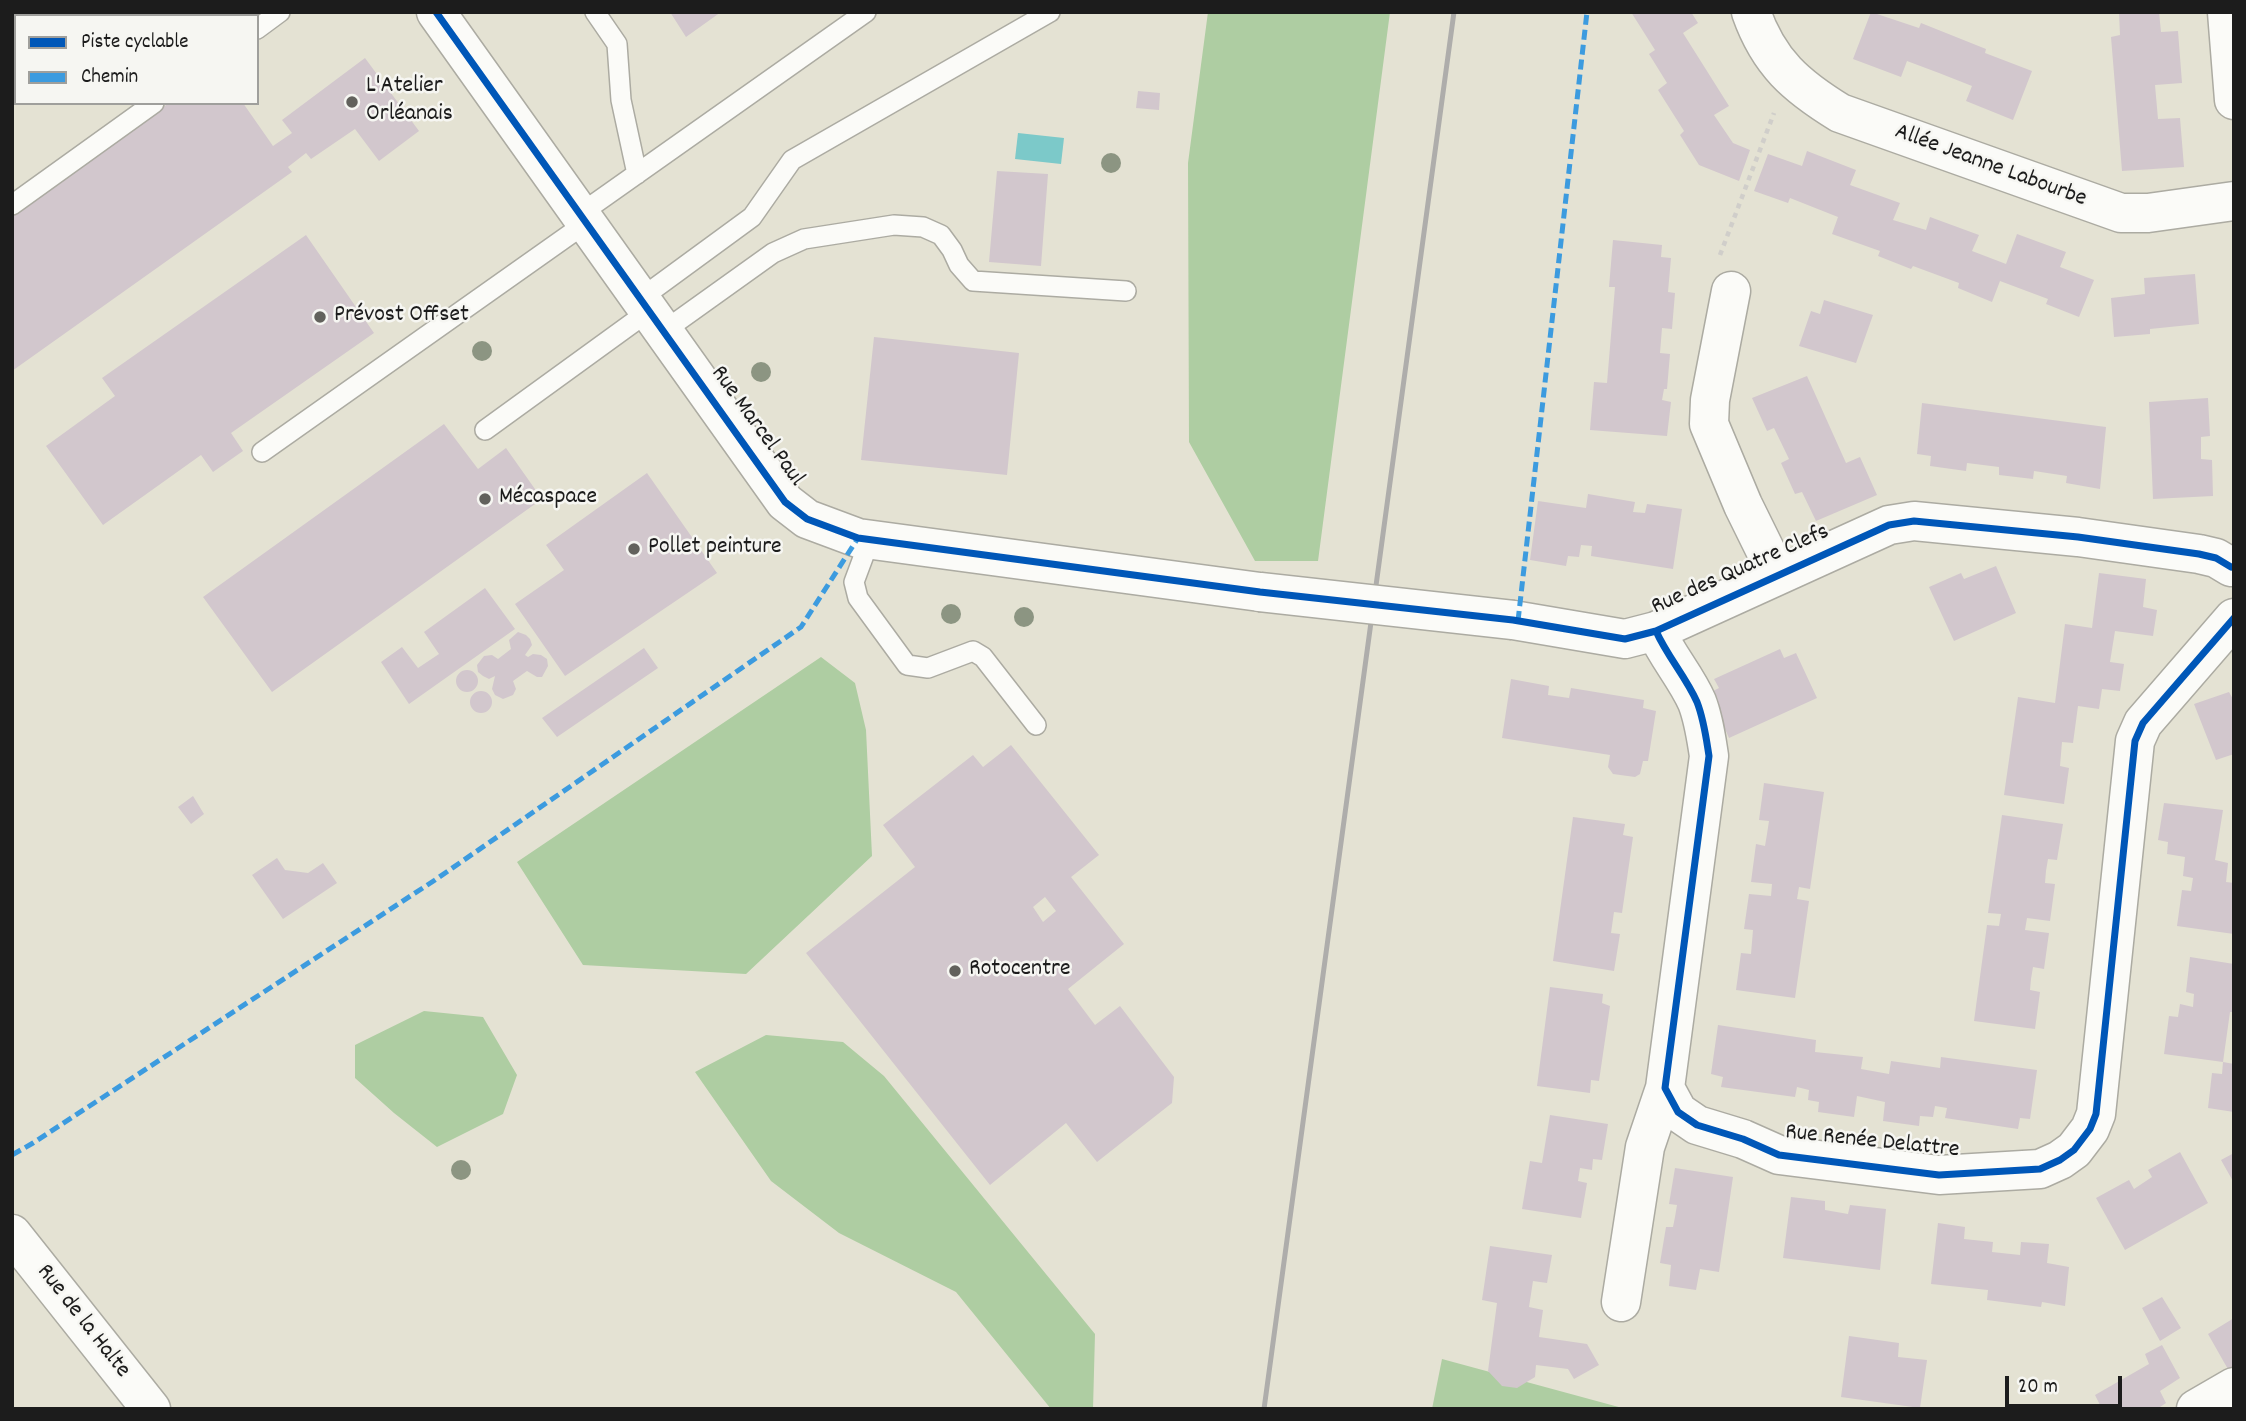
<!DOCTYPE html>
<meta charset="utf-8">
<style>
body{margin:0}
#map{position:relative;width:2246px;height:1421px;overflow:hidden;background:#e4e2d3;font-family:Dekko,sans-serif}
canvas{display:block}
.frame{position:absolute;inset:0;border:14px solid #1c1c1c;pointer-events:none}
.legend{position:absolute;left:14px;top:14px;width:245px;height:91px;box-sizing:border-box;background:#f6f6f2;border:2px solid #9f9f9c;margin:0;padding:9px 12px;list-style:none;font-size:21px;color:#1c1c1c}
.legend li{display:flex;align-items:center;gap:14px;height:35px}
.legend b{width:35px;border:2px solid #9f9f9c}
.scale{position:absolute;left:2005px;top:1376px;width:117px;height:32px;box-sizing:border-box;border:4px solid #1c1c1c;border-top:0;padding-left:9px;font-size:21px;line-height:24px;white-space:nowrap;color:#1c1c1c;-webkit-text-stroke:5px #f6f6f2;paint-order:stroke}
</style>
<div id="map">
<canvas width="2246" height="1421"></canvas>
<div class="frame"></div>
<ul class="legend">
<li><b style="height:9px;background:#0057b8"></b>Piste cyclable</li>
<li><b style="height:9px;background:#3c9bdf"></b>Chemin</li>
</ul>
<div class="scale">20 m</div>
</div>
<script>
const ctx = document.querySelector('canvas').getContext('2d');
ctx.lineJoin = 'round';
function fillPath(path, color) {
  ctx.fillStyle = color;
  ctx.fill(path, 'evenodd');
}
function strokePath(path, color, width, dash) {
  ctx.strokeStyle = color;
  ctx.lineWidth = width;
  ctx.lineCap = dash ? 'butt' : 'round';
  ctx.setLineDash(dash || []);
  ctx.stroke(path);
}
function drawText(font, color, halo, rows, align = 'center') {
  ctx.font = font + ' Dekko,sans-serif';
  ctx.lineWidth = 5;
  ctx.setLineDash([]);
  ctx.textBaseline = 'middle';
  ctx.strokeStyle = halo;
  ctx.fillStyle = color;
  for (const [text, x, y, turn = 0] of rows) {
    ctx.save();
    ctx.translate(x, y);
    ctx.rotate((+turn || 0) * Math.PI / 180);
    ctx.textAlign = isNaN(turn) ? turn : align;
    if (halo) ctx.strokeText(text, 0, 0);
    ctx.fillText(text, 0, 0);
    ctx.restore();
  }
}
fillPath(new Path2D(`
 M 1208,12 L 1390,12 L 1318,561 L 1255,561 L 1189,442 L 1188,163 Z
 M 821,657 L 855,683 L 866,730 L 872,856 L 746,974 L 583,965 L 517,862 Z
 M 424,1011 L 483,1017 L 517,1075 L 503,1114 L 437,1147 L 394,1113 L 355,1078 L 355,1045 Z
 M 766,1035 L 843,1042 L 884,1076 L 1095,1334 L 1093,1409 L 1051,1409 L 956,1292 L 839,1233 L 771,1181 L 695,1072 Z
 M 1442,1359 L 1626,1409 L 1432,1409 Z`), '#aecda2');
fillPath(new Path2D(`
 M 1018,133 L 1064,138 L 1061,164 L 1015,159 Z`), '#7cc9c9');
fillPath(new Path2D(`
 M 670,12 L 721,12 L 686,37 Z
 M 1631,12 L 1691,12 L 1698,23 L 1683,33 L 1729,106 L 1714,115 L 1733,143 L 1750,150 L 1739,181 L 1699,165 L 1680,135 L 1684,131 L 1658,90 L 1667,83 L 1649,54 L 1655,50 Z
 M 1871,12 L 1919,28 L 1921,23 L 1986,49 L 1985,53 L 2032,71 L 2013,120 L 1966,101 L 1972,86 L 1939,73 L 1907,61 L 1901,77 L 1853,59 Z
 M 2119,12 L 2159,12 L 2161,32 L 2178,31 L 2182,83 L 2155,85 L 2158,119 L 2180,118 L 2184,167 L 2122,171 L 2111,37 L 2120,35 Z
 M 365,58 L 419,131 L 379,161 L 355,129 L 311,159 L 306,153 L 288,167 L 292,172 L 12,371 L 12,216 L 169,103 L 243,103 L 273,146 L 292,133 L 282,120 Z
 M 1138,91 L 1160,93 L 1159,110 L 1136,108 Z
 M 1807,151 L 1856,170 L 1850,185 L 1900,203 L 1893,220 L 1926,230 L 1930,217 L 1979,235 L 1972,251 L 2006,264 L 2017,234 L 2066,252 L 2060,267 L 2094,280 L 2079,317 L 2046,304 L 2048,299 L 2000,281 L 1992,302 L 1958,288 L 1959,283 L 1913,266 L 1911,269 L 1878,256 L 1880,251 L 1832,234 L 1838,217 L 1790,198 L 1788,203 L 1754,191 L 1768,154 L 1802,166 Z
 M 997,171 L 1048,174 L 1041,266 L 989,262 Z
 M 306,235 L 374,333 L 231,433 L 243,451 L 213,472 L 201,455 L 103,525 L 46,446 L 115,396 L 102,378 Z
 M 1613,240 L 1662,245 L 1661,257 L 1671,258 L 1668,292 L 1675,293 L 1672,329 L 1662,328 L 1660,353 L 1670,354 L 1667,389 L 1664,389 L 1662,400 L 1671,402 L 1667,436 L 1590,430 L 1594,382 L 1607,383 L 1615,287 L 1609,287 Z
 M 2195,274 L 2199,324 L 2150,329 L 2150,334 L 2114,337 L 2111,298 L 2145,294 L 2144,278 Z
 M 1824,300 L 1873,315 L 1856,363 L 1799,346 L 1811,311 L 1820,314 Z
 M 874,337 L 1019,353 L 1007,475 L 861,460 Z
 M 1807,376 L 1846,463 L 1860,457 L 1877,495 L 1816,521 L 1802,492 L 1795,494 L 1781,463 L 1789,459 L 1774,428 L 1767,431 L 1752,398 Z
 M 2208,398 L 2210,436 L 2201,437 L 2201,459 L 2212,460 L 2213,496 L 2153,499 L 2149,402 Z
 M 1922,403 L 2106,427 L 2100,489 L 2066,483 L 2067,476 L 2034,471 L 2033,479 L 1999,475 L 1999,467 L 1967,463 L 1966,471 L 1930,466 L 1931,456 L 1917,454 Z
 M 444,424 L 478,469 L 506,448 L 542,499 L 272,692 L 203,597 Z
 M 647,473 L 717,573 L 565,676 L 515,604 L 564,570 L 546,545 Z
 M 1588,494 L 1635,502 L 1633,512 L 1645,513 L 1647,504 L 1682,509 L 1673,569 L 1591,556 L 1592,546 L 1581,545 L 1579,557 L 1568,556 L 1566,566 L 1530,560 L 1538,501 L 1586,508 Z
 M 1996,566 L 2016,613 L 1954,641 L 1929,587 L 1961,573 L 1964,579 Z
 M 2099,573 L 2146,579 L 2143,607 L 2157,610 L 2153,636 L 2115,631 L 2110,662 L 2124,664 L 2120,691 L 2102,689 L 2099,709 L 2078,706 L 2073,743 L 2062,742 L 2060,766 L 2069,768 L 2064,804 L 2004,795 L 2018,697 L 2055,703 L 2065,624 L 2092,628 Z
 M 485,588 L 515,629 L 409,704 L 381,662 L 402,647 L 418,668 L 439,654 L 424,632 Z
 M 518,632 L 526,635 L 530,639 L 532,645 L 525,655 L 528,657 L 533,654 L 541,655 L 547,659 L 548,666 L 542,677 L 537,677 L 527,671 L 513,681 L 516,689 L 513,695 L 503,699 L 495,695 L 492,689 L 495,676 L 489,679 L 483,676 L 478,672 L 477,665 L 484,656 L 492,655 L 498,659 L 511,649 L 509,640 Z
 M 644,648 L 658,668 L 557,737 L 542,718 Z
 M 1780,649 L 1784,658 L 1796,653 L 1817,698 L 1729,738 L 1709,693 L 1719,688 L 1714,679 Z
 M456 681a11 11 0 1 1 22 0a11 11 0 1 1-22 0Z
 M 1511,679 L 1549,686 L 1548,695 L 1569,698 L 1571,688 L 1644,700 L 1643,708 L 1656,711 L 1648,761 L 1643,761 L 1640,774 L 1635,777 L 1613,774 L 1608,767 L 1610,755 L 1502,738 Z
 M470 702a11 11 0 1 1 22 0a11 11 0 1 1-22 0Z
 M 2229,692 L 2234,701 L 2234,754 L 2216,760 L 2194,704 Z
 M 1011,745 L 1099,855 L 1071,877 L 1124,944 L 1068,989 L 1095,1025 L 1120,1006 L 1174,1077 L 1172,1103 L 1097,1162 L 1066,1123 L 990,1185 L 806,953 L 915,867 L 883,825 L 973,755 L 983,767 ZM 1045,897 L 1056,911 L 1043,922 L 1033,907 Z
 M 1764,783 L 1824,792 L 1810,889 L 1799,887 L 1797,899 L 1809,901 L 1795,998 L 1736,990 L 1741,953 L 1751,954 L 1753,930 L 1744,929 L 1749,894 L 1771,896 L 1772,884 L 1751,882 L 1756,844 L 1765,846 L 1767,834 L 1769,821 L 1759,820 Z
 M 193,796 L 204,814 L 191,824 L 178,807 Z
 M 2164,803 L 2223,810 L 2215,860 L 2228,863 L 2226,882 L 2234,883 L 2234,934 L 2177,926 L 2182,890 L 2191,891 L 2193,878 L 2183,876 L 2185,857 L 2167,854 L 2168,842 L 2158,840 Z
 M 2002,815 L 2063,824 L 2057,860 L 2048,859 L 2046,871 L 2045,883 L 2055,884 L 2050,921 L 2027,918 L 2025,930 L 2049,933 L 2044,969 L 2033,967 L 2031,979 L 2030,990 L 2040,992 L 2035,1029 L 1974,1021 L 1987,925 L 1999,926 L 2001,914 L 1988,913 Z
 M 1573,817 L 1625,824 L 1623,835 L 1633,837 L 1622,913 L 1614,912 L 1611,933 L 1620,934 L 1614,971 L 1553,961 Z
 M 277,858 L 285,870 L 308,873 L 323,863 L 337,883 L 283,919 L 252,875 Z
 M 2190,957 L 2234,964 L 2234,1012 L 2230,1012 L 2223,1062 L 2234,1064 L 2234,1112 L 2208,1108 L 2212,1073 L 2222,1074 L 2223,1062 L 2164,1054 L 2169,1016 L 2178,1017 L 2180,1004 L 2193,1007 L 2194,994 L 2186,992 Z
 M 1550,987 L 1603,994 L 1602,1003 L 1610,1006 L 1599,1081 L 1591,1080 L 1590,1093 L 1537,1086 Z
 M 1718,1025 L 1816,1040 L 1815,1052 L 1863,1057 L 1861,1069 L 1889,1074 L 1891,1061 L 1940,1068 L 1941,1057 L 2037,1070 L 2030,1119 L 2020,1118 L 2018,1129 L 1945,1118 L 1947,1108 L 1935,1106 L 1933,1117 L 1920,1116 L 1919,1126 L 1883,1121 L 1885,1102 L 1857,1096 L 1854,1117 L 1818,1112 L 1819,1102 L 1808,1100 L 1809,1090 L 1797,1087 L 1795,1097 L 1721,1087 L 1723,1077 L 1711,1074 Z
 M 1550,1115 L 1608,1124 L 1602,1160 L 1593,1159 L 1592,1170 L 1580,1168 L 1578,1181 L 1587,1183 L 1581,1218 L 1522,1209 L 1530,1161 L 1542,1163 Z
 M 2180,1152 L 2208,1203 L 2125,1250 L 2096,1198 L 2129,1180 L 2134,1189 L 2152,1177 L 2148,1170 Z
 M 2234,1153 L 2234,1183 L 2221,1160 Z
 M 1675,1168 L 1733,1177 L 1719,1272 L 1700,1269 L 1696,1290 L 1669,1286 L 1671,1265 L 1660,1263 L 1666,1227 L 1673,1227 L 1675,1217 L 1677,1205 L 1669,1204 Z
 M 1791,1197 L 1825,1201 L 1825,1210 L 1848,1214 L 1850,1205 L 1886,1209 L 1880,1270 L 1783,1258 Z
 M 1938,1223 L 1965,1227 L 1964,1239 L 1993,1242 L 1992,1252 L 2020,1255 L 2021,1242 L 2049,1244 L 2047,1263 L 2069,1267 L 2065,1306 L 2042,1302 L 2041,1307 L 1987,1300 L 1988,1290 L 1931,1284 Z
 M 1490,1246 L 1552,1255 L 1547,1283 L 1533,1281 L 1529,1307 L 1543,1310 L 1539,1337 L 1587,1344 L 1599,1365 L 1574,1379 L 1568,1369 L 1536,1365 L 1535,1377 L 1517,1388 L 1502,1386 L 1488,1371 L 1497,1303 L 1482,1300 Z
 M 2162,1297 L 2181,1328 L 2160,1341 L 2142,1308 Z
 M 2234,1318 L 2234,1368 L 2229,1371 L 2208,1334 Z
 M 1849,1336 L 1899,1343 L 1898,1357 L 1927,1360 L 1920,1408 L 1841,1397 Z
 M 2162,1345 L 2180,1378 L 2160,1391 L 2166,1403 L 2157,1409 L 2102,1409 L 2095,1395 L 2149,1364 L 2145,1354 Z`), '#d2c7cd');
const service = new Path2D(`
 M 595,12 L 617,44 L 621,100 L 637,174
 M 257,29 L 280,12
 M 12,205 L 154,103
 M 580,214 L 866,12
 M 640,299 L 752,217 L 792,160 L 1050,12
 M 664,331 L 773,253 L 804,239 L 894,225 L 923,227 L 941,235 L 952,250 L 959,265 L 973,281 L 1126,291
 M 485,430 L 649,311
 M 262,452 L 586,223
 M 870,539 L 854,582 L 858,598 L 907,665 L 928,668 L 973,651 L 983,657 L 1036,725`);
const minor = new Path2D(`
 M 436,12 L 785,502 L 807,519 L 858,538 L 1260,592
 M 1751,12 C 1769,63 1796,86 1840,113 L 2121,213 L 2148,213 L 2234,201
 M 2227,12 L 2234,100
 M 1731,291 L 1710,400 L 1709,424 L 1743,505 L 1777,574
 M 1513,620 L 1625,639 L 1656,631 L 1889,525 L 1914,521 L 2078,537 L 2199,554 L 2216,558 L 2231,567
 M 1656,631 C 1667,656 1686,677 1697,702 C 1704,720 1706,737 1709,756 L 1665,1088 L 1678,1112 L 1697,1125 L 1743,1139 L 1779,1155 L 1939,1175 L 2040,1169 L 2060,1160 L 2074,1150 L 2090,1129 L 2096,1114 L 2135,741 L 2143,723 L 2234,618
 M 12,1234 L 151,1409
 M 1621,1302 L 1645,1147 L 1665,1088
 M 2196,1409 L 2234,1387`);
strokePath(service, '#acaba2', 22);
strokePath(minor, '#acaba2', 41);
strokePath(new Path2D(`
 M 1720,255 L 1774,113`), '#d0ceca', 4.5, [5, 5]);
strokePath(service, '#fbfbf8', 19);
strokePath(minor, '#fbfbf8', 38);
strokePath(new Path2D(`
 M 1264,1409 L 1454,12`), '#aeadab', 5);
const minorBridge = new Path2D(`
 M 1260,592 L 1513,620`);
strokePath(minorBridge, '#acaba2', 41, []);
strokePath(minorBridge, '#fbfbf8', 38);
strokePath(new Path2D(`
 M 1518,621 L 1587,12
 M 12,1155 L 33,1143 L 435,880 L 801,627 L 858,538`), '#3c9bdf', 5, [10, 5]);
strokePath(new Path2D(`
 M 436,12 L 785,502 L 807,519 L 858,538 L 1260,592 L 1513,620 L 1625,639 L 1656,631 L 1889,525 L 1914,521 L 2078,537 L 2199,554 L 2216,558 L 2231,567
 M 1656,631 C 1667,656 1686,677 1697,702 C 1704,720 1706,737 1709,756 L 1665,1088 L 1678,1112 L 1697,1125 L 1743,1139 L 1779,1155 L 1939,1175 L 2040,1169 L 2060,1160 L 2074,1150 L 2090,1129 L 2096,1114 L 2135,741 L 2143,723 L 2234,618`), '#0057b8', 7);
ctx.fillStyle = '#8c9582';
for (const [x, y] of [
 [1111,163],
 [482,351],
 [761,372],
 [951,614],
 [1024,617],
 [461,1170]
]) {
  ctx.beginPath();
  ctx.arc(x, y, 10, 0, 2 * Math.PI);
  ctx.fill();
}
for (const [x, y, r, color] of [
 [352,102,7,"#62615c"],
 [320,317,7,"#62615c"],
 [485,499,7,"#62615c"],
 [634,549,7,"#62615c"],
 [955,971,7,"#62615c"]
]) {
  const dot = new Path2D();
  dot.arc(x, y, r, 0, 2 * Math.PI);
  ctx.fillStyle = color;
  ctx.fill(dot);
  strokePath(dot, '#f6f6f2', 2.5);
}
drawText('24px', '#1c1c1c', '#f6f6f2', [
 ["L'Atelier",366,88],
 ["Orléanais",366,116],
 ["Prévost Offset",334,317],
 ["Mécaspace",499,499],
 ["Pollet peinture",648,549],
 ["Rotocentre",969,971]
], 'left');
drawText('24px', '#1c1c1c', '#f6f6f2', [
 ["Allée Jeanne Labourbe",1990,167,20],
 ["Rue Marcel Paul",756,427,54],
 ["Rue des Quatre Clefs",1741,571,-24],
 ["Rue Renée Delattre",1872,1143,6],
 ["Rue de la Halte",82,1322,52]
]);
</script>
